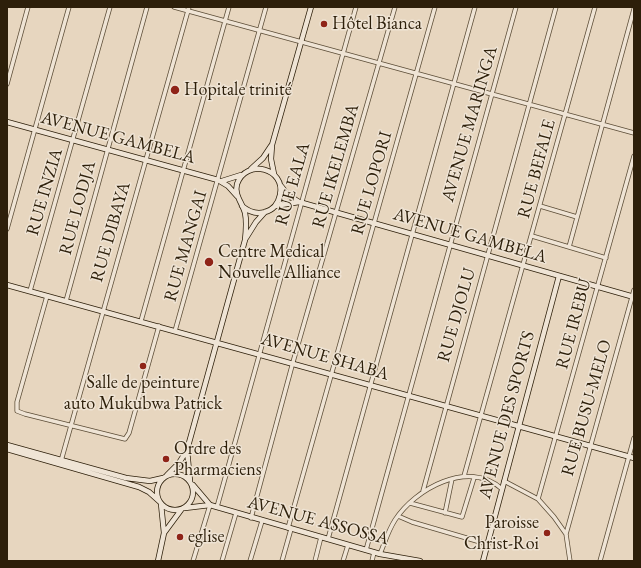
<!DOCTYPE html>
<meta charset="utf-8">
<style>
body{margin:0}
#map{position:relative;width:641px;height:568px;overflow:hidden;background:#e7d6bf;font-family:"EB Garamond",serif}
canvas{display:block}
.frame{position:absolute;inset:0;border:8px solid #2d1f0a;pointer-events:none}
</style>
<div id="map">
<canvas width="641" height="568"></canvas>
<div class="frame"></div>
</div>
<script>
const ctx = document.querySelector('canvas').getContext('2d');
ctx.lineJoin = 'round';
function strokePath(path, color, width, dash) {
  ctx.strokeStyle = color;
  ctx.lineWidth = width;
  ctx.lineCap = dash ? 'butt' : 'round';
  ctx.setLineDash(dash || []);
  ctx.stroke(path);
}
function drawText(font, color, halo, rows, align = 'center') {
  ctx.font = font + ' "EB Garamond",serif';
  ctx.lineWidth = 3;
  ctx.setLineDash([]);
  ctx.textBaseline = 'middle';
  ctx.strokeStyle = halo;
  ctx.fillStyle = color;
  for (const [text, x, y, turn = 0] of rows) {
    ctx.save();
    ctx.translate(x, y);
    ctx.rotate((+turn || 0) * Math.PI / 180);
    ctx.textAlign = isNaN(turn) ? turn : align;
    if (halo) ctx.strokeText(text, 0, 0);
    ctx.fillText(text, 0, 0);
    ctx.restore();
  }
}
const street = new Path2D(`
 M 174,7 L 634,133
 M 7,84 L 28,7
 M 540,206 L 577,217
 M 7,229 L 69,7
 M 532,236 L 606,258
 M 569,247 L 634,9
 M 30,291 L 110,7
 M 47,296 L 17,402 L 17,411 L 25,414 L 125,439 L 129,433 L 159,326
 M 66,301 L 147,7
 M 141,321 L 229,7
 M 175,331 L 266,7
 M 61,461 L 189,7
 M 464,476 L 595,7
 M 504,481 L 538,499 L 554,517 L 566,534 L 570,561
 M 423,491 L 556,7
 M 538,499 L 634,156
 M 410,503 L 462,517 L 474,478
 M 217,507 L 356,7
 M 445,513 L 452,479
 M 398,516 L 412,522 L 487,544
 M 251,518 L 293,362 L 395,7
 M 288,528 L 435,7
 M 566,534 L 634,290
 M 328,539 L 475,7
 M 366,550 L 516,7
 M 380,554 C 385,542 388,531 395,520 C 415,489 468,459 502,489
 M 193,561 L 210,505
 M 222,561 L 236,513
 M 250,561 L 262,521
 M 282,561 L 291,529
 M 315,561 L 321,537
 M 343,561 L 348,545
 M 372,561 L 374,552
 M 600,561 L 634,438`);
const secondary = new Path2D(`
 M 7,122 L 218,180 L 228,186 L 237,196
 M 251,169 L 263,158 L 271,146
 M 274,174 L 271,159 L 272,145 L 311,7
 M 222,181 L 241,175
 M 281,186 L 288,195 L 299,202 L 634,297
 M 275,206 L 299,202
 M 246,238 L 256,222 L 265,212
 M 7,285 L 634,458
 M 7,445 L 126,478 L 150,481 L 163,478
 M 7,449 L 139,487 L 149,492 L 159,501
 M157 492a18 18 0 1 1 36 0a18 18 0 1 1-36 0Z
 M 167,475 L 179,463 L 187,450
 M 190,481 L 187,450 L 245,240 C 246,231 247,222 245,213 C 242,202 234,195 237,184 C 246,158 286,168 280,195 C 276,214 256,218 242,206
 M 193,485 L 210,505
 M 185,508 L 210,505 L 380,554 L 420,561
 M 164,533 L 181,510
 M 158,561 L 164,533 L 161,504
 M 483,561 L 559,276`);
strokePath(street, '#5c4d37', 5);
strokePath(secondary, '#2d1f0a', 6);
strokePath(street, '#efe4d5', 3.5);
strokePath(secondary, '#efe4d5', 4.5);
for (const [x, y, r, color] of [
 [324,24,4,"#8f2418"],
 [175,90,5,"#8f2418"],
 [209,262,5,"#8f2418"],
 [143,366,4,"#8f2418"],
 [166,459,4,"#8f2418"],
 [547,533,4,"#8f2418"],
 [180,537,4,"#8f2418"]
]) {
  const dot = new Path2D();
  dot.arc(x, y, r, 0, 2 * Math.PI);
  ctx.fillStyle = color;
  ctx.fill(dot);
  strokePath(dot, '#efe4d5', 1.5);
}
drawText('18px', '#2d1f0a', '#efe4d5', [
 ["Hôtel Bianca",332,24],
 ["Hopitale trinité",184,90],
 ["Centre Medical",218,252],
 ["Nouvelle Alliance",218,273],
 ["Salle de peinture",143,383,"center"],
 ["auto Mukubwa Patrick",143,404,"center"],
 ["Ordre des",174,449],
 ["Pharmaciens",174,470],
 ["Paroisse",539,523,"right"],
 ["Christ-Roi",539,544,"right"],
 ["eglise",188,537]
], 'left');
drawText('18px', '#2d1f0a', '#efe4d5', [
 ["AVENUE MARINGA",470,124,-74],
 ["AVENUE GAMBELA",118,138,15],
 ["RUE IKELEMBA",336,166,-74],
 ["RUE BEFALE",537,169,-75],
 ["RUE LOPORI",372,183,-74],
 ["RUE EALA",293,184,-74],
 ["RUE INZIA",45,192,-74],
 ["RUE LODJA",78,208,-75],
 ["RUE DIBAYA",111,232,-74],
 ["AVENUE GAMBELA",470,236,16],
 ["RUE MANGAI",186,246,-74],
 ["RUE DJOLU",457,315,-74],
 ["RUE IREBU",574,324,-75],
 ["AVENUE SHABA",325,357,16],
 ["RUE BUSU-MELO",587,408,-74],
 ["AVENUE DES SPORTS",507,415,-75],
 ["AVENUE ASSOSSA",318,521,15]
]);
</script>
